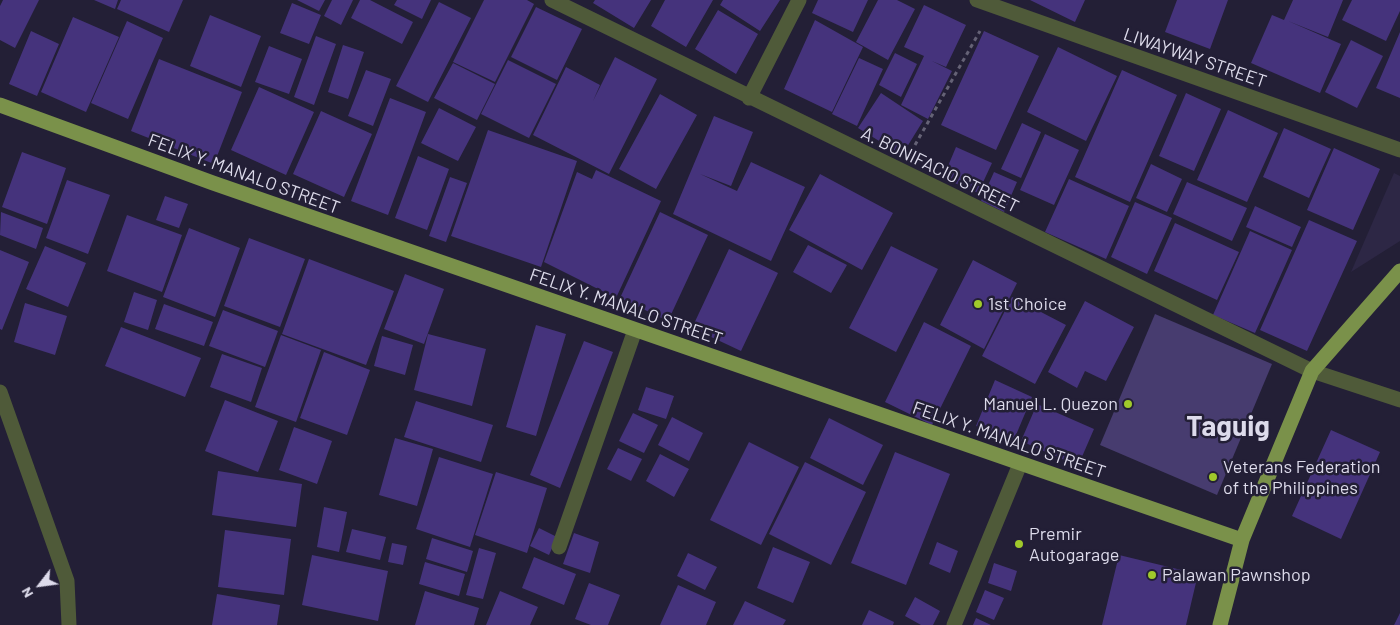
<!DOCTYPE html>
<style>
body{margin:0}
#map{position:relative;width:1400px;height:625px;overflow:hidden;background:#231f36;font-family:Barlow,sans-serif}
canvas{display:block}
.north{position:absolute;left:15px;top:560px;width:50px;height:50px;-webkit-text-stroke:4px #231f36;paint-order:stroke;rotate:240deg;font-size:14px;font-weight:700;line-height:20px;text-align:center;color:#dddbeb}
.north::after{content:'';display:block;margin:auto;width:18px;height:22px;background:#dddbeb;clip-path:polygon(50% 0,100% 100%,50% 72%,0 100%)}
</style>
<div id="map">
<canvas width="1400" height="625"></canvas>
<div class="north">N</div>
</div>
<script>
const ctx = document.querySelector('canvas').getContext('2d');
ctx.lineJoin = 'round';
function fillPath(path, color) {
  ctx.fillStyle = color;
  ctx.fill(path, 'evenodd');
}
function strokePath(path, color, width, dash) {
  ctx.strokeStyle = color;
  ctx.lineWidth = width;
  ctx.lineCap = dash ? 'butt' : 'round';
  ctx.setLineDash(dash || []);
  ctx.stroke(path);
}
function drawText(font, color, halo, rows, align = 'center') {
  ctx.font = font + ' Barlow,sans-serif';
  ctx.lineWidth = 5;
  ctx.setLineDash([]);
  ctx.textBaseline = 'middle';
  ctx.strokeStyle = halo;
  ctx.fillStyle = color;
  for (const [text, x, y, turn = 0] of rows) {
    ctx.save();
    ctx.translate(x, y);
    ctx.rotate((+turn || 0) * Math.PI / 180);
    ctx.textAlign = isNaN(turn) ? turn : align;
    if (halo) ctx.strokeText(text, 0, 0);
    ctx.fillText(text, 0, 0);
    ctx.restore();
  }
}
fillPath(new Path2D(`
 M 1394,173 L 1400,176 L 1400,241 L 1351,272 Z`), '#2d2745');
fillPath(new Path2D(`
 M 1155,314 L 1272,364 L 1217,495 L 1100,445 Z`), '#473c6f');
fillPath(new Path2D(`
 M 3,0 L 39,0 L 15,48 L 0,40 L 0,6 Z
 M 94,0 L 118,0 L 115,9 Z
 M 121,0 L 183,0 L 169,32 L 117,9 Z
 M 297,0 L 325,0 L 319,11 Z
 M 332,0 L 353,0 L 341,25 L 324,16 Z
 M 360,0 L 370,0 L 413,22 L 402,44 L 351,18 Z
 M 397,0 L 431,0 L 422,19 L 394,5 Z
 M 484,0 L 527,0 L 534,4 L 495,82 L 453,62 Z
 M 595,0 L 651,0 L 634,28 L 593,3 Z
 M 665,0 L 713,0 L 686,47 L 651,26 Z
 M 723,0 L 780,0 L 760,31 L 720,5 Z
 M 818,0 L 868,0 L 853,32 L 812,13 Z
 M 878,0 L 897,0 L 915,9 L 888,60 L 856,42 Z
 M 1030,0 L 1085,0 L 1075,22 Z
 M 1177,0 L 1228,0 L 1210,49 L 1165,32 Z
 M 1293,0 L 1343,0 L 1328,37 L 1288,21 L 1341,44 L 1320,93 L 1251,63 L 1272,15 L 1284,20 Z
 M 1352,0 L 1400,0 L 1400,11 L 1386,41 L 1342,20 Z
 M 439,2 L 471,18 L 428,102 L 396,86 Z
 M 292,3 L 321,15 L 309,44 L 280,33 Z
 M 924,5 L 966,25 L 946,67 L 932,61 L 952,71 L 928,119 L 901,105 L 924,56 L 904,47 Z
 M 536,7 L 582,29 L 557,80 L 511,57 Z
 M 718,10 L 758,34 L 736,74 L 695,49 Z
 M 210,15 L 261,36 L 241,87 L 190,66 Z
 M 73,17 L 119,37 L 86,112 L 41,92 Z
 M 815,20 L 863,47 L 832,112 L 784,89 Z
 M 127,21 L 163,38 L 128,119 L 91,103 Z
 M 31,31 L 59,44 L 37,96 L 9,84 Z
 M 984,31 L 1039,56 L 996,150 L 941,125 Z
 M 1400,32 L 1400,98 L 1376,88 Z
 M 316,36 L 336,44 L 314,105 L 294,97 Z
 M 1351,40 L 1383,56 L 1357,108 L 1325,92 Z
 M 343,45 L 364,52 L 348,99 L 328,92 Z
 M 269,46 L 302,59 L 289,94 L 255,82 Z
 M 1058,47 L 1117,76 L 1086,141 L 1027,112 Z
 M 895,53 L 917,64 L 901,97 L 879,85 Z
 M 615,57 L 657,79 L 609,174 L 533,135 L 566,67 L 600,85 L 593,101 Z
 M 859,58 L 883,69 L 857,126 L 832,114 Z
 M 159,59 L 242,92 L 214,164 L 131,131 Z
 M 508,60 L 556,84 L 529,138 L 481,114 Z
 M 453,63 L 495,84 L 477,120 L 434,98 Z
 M 366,70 L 391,79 L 373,126 L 348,116 Z
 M 1122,70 L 1177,95 L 1130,202 L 1075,177 Z
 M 259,87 L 314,112 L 286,175 L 231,150 Z
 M 881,93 L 923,121 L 902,155 L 858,128 Z
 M 1186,93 L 1221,109 L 1194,171 L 1159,156 Z
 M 660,94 L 697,115 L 656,189 L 619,169 Z
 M 390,98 L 426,112 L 388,215 L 351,201 Z
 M 439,108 L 476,127 L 458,161 L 421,143 Z
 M 1228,110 L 1278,133 L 1247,202 L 1197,180 Z
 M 321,111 L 372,134 L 344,197 L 293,174 Z
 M 714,116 L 753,132 L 731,186 L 700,174 L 737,191 L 751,162 L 805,187 L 771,261 L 673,214 Z
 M 1022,123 L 1041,132 L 1021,178 L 1001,169 Z
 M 1284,128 L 1331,149 L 1309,198 L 1263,177 Z
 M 488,130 L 577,161 L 541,267 L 451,236 Z
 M 1045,134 L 1079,150 L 1054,205 L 1020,190 Z
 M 956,147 L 992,163 L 978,193 L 943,178 Z
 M 1334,148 L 1380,169 L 1353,230 L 1307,210 Z
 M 22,152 L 66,168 L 47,224 L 2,207 Z
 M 418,156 L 449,169 L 427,230 L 395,218 Z
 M 1151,164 L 1182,179 L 1167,212 L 1136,198 Z
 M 596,170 L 661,201 L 616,298 L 544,262 L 577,172 L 592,179 Z
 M 994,172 L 1017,182 L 1004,212 L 981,201 Z
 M 820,174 L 893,213 L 862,270 L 789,230 Z
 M 450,177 L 467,183 L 446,242 L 429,236 Z
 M 1069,179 L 1129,206 L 1106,259 L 1045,232 Z
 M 67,180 L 110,195 L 88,254 L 46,238 Z
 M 1187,182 L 1247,208 L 1232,241 L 1173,214 Z
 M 165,196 L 188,204 L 179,228 L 156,220 Z
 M 1135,202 L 1172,218 L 1147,274 L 1111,257 Z
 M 1255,206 L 1301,227 L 1292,247 L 1246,227 Z
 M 1,212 L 43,228 L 36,249 L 0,235 Z
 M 660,212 L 708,235 L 668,321 L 620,298 Z
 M 127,215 L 182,235 L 162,292 L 107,271 Z
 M 1309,220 L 1357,241 L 1307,351 L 1260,330 Z
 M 1175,223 L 1239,252 L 1217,300 L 1154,271 Z
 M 189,228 L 240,248 L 215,317 L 163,297 Z
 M 1250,231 L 1292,250 L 1255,333 L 1213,315 Z
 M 249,238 L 305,259 L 280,327 L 224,306 Z
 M 808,245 L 847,265 L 831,293 L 793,272 Z
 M 45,246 L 86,263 L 68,307 L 26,289 Z
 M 891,246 L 938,269 L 896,352 L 849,328 Z
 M 729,249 L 778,273 L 741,351 L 692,328 Z
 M 0,250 L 29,262 L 2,330 L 0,329 Z
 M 309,259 L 394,291 L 366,365 L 282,334 Z
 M 973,260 L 1017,283 L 984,349 L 940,325 Z
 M 405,274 L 444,289 L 424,344 L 384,329 Z
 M 134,292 L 157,300 L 148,330 L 124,322 Z
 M 1012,297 L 1066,325 L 1035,384 L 982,356 Z
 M 1085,301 L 1134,327 L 1106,381 L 1085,371 L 1077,388 L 1048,372 Z
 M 25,303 L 67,316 L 55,355 L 14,342 Z
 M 164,304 L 213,322 L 204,346 L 155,329 Z
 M 223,310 L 278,331 L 265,367 L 209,346 Z
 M 924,322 L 971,346 L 932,425 L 885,402 Z
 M 536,325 L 566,334 L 536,436 L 506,427 Z
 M 121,327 L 201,358 L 185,397 L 105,366 Z
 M 428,334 L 486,349 L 472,406 L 414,390 Z
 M 281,335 L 321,350 L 296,422 L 255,407 Z
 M 382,336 L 413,345 L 405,375 L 374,366 Z
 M 584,341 L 613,352 L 560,488 L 530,475 Z
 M 324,352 L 370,370 L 347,435 L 300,418 Z
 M 222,354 L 262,368 L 251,402 L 210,387 Z
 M 995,380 L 1032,397 L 1013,442 L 976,426 Z
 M 646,387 L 674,396 L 666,419 L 638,410 Z
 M 225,400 L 278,421 L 258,472 L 205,451 Z
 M 416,401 L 493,425 L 481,462 L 404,437 Z
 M 1037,404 L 1094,429 L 1078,466 L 1021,441 Z
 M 633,413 L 658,425 L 644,453 L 619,441 Z
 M 672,417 L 703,433 L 689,461 L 658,445 Z
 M 829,418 L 883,445 L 863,485 L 810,458 Z
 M 294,427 L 332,441 L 317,484 L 279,470 Z
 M 1331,430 L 1380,452 L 1341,539 L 1292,516 Z
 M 395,438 L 433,449 L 417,506 L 379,495 Z
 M 749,442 L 799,467 L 761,545 L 710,520 Z
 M 618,448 L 642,459 L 631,481 L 607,469 Z
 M 895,452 L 950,474 L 906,585 L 851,563 Z
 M 660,454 L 689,469 L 674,497 L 646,481 Z
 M 439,457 L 493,474 L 470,547 L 416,529 Z
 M 805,462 L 866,492 L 831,565 L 769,534 Z
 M 218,471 L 302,484 L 296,527 L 212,515 Z
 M 496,472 L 547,488 L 527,553 L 475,535 Z
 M 324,507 L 347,512 L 339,552 L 317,547 Z
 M 539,528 L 557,537 L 549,555 L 530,546 Z
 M 352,529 L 386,537 L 380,560 L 346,552 Z
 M 225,530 L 291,539 L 284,595 L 218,587 Z
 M 574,533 L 599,542 L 590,573 L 563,564 Z
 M 432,538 L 473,551 L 467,572 L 426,559 Z
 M 937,542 L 958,551 L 950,573 L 929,564 Z
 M 392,543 L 407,546 L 403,565 L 388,562 Z
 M 773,547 L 810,562 L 793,603 L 757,588 Z
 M 479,548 L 496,553 L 483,599 L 466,595 Z
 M 688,553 L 717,567 L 705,590 L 677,576 Z
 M 312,555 L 388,571 L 378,621 L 302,605 Z
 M 1119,555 L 1198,574 L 1186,625 L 1102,625 Z
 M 534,557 L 576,574 L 564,605 L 522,588 Z
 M 425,562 L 465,574 L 459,596 L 419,584 Z
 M 994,563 L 1017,571 L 1011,591 L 988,583 Z
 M 589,583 L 620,595 L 608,625 L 591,625 L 575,619 Z
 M 678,585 L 716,602 L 706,625 L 660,625 Z
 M 985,590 L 1004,598 L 994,620 L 976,612 Z
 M 425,591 L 479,608 L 474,625 L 415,625 Z
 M 500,591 L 538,607 L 530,625 L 486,625 Z
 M 217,594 L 280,605 L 277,625 L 212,625 Z
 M 915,597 L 940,611 L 933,625 L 921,625 L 905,616 Z
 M 745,601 L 786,620 L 783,625 L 733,625 Z
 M 869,610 L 894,622 L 893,625 L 862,625 Z
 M 1400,613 L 1400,625 L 1394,625 Z
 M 976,618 L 991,625 L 973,625 Z`), '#45337c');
strokePath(new Path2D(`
 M 915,145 L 980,31`), '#656276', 3, [4, 4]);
strokePath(new Path2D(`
 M 552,0 L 1312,371 L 1400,400
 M 977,0 L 1400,150
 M 749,98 L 799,0
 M 0,392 L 67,581 L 69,625
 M 559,547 L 635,330
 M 954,625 L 1020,464`), '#4f5a39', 15);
strokePath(new Path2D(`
 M 0,105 L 213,183 L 1242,540
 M 1220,625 L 1242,540 L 1312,371 L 1400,271`), '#7a914a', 15);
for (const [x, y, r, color] of [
 [978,304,5,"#a0c92b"],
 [1128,404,5,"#a0c92b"],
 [1213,477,5,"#a0c92b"],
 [1019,544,5,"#a0c92b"],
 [1152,575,5,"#a0c92b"]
]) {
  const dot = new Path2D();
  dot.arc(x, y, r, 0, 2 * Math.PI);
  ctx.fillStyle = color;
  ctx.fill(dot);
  strokePath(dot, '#231f36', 2);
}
drawText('18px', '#dddbeb', '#231f36', [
 ["LIWAYWAY STREET",1195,58,19],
 ["A. BONIFACIO STREET",940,170,26],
 ["FELIX Y. MANALO STREET",244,174,20],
 ["FELIX Y. MANALO STREET",626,307,19],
 ["FELIX Y. MANALO STREET",1009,440,19]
]);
drawText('18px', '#dddbeb', '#231f36', [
 ["1st Choice",988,304],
 ["Manuel L. Quezon",1118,404,"right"],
 ["Veterans Federation",1223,467],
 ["of the Philippines",1223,488],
 ["Premir",1029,534],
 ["Autogarage",1029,555],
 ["Palawan Pawnshop",1162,575]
], 'left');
drawText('bold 28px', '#dddbeb', '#231f36', [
 ["Taguig",1228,427]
]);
</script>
